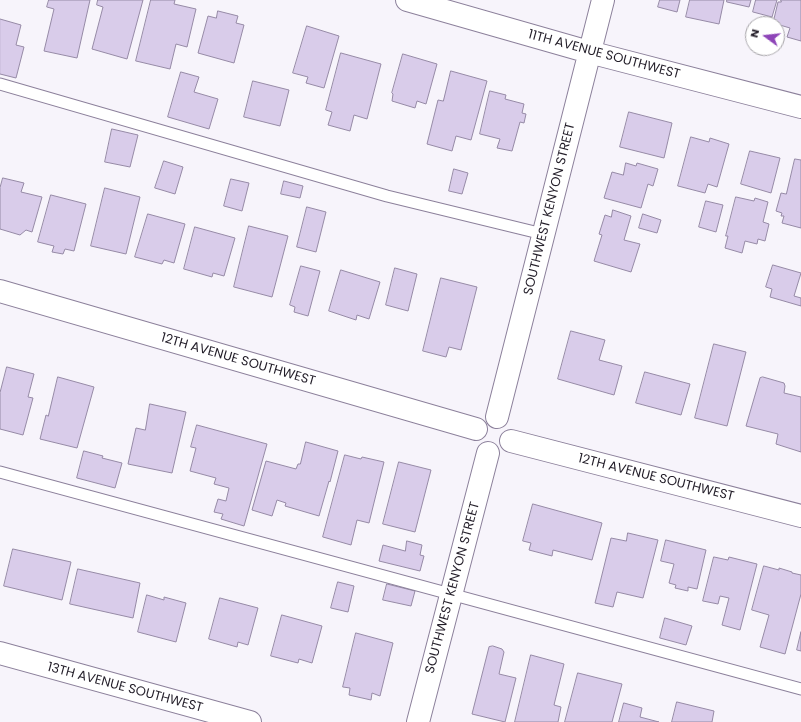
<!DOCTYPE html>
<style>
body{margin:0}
#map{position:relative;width:801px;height:722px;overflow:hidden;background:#f7f4fb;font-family:Poppins,sans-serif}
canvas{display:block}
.north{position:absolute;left:745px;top:16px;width:40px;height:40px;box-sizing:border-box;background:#fff;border:1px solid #a7a5a9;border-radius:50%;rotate:285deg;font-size:11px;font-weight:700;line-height:16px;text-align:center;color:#231e29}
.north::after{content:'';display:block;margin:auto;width:14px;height:18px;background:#8e45b8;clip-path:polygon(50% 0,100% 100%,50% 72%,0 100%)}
</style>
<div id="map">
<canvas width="801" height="722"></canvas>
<div class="north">N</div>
</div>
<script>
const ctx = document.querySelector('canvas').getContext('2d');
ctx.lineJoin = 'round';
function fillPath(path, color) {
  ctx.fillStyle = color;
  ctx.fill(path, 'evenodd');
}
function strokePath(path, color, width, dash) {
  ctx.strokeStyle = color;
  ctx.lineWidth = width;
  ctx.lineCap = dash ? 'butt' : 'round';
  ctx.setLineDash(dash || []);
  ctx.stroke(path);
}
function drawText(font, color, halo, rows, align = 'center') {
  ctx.font = font + ' Poppins,sans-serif';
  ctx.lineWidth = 4;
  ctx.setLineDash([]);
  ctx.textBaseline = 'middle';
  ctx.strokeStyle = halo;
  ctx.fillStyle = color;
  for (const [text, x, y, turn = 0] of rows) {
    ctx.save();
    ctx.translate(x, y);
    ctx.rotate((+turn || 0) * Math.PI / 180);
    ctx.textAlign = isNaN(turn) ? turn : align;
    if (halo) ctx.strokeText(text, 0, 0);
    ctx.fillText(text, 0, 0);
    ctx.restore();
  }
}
const building = new Path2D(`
 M 49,0 L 90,0 L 77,58 L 44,51 L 54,9 L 47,7 Z
 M 98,0 L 143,0 L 127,59 L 92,49 L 103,7 L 97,5 Z
 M 151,0 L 175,0 L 174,4 L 196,9 L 187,47 L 176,44 L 170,69 L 136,61 Z
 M 660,0 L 680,0 L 677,12 L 658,7 Z
 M 690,0 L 724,0 L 719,24 L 686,17 Z
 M 727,0 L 751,0 L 749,7 L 727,2 Z
 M 756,0 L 777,0 L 772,17 L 753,12 Z
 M 781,0 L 801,0 L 801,41 L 787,37 L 790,28 L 773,23 L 778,2 L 781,2 Z
 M 218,11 L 238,16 L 236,23 L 244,25 L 234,63 L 198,53 L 208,16 L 216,18 Z
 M 0,19 L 21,25 L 16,45 L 24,47 L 16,78 L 0,74 Z
 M 307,26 L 339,36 L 324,88 L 306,83 L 308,77 L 293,73 Z
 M 341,53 L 381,64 L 367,119 L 354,115 L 350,131 L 328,125 L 332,112 L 326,110 Z
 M 403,54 L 437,64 L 426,104 L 417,101 L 415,108 L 392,101 L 393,94 L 392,93 Z
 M 451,71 L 487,81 L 471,140 L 456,136 L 452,151 L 427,144 L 438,100 L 443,101 Z
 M 181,72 L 199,77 L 194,92 L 218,99 L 209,129 L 168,117 Z
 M 253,81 L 289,90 L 280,126 L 244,117 Z
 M 490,91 L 506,95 L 505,99 L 524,104 L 522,113 L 526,114 L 524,123 L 520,122 L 512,151 L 497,148 L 500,139 L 480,134 Z
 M 629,112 L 672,123 L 664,158 L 620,147 Z
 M 112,129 L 138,135 L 130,167 L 105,162 Z
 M 691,137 L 709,142 L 710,138 L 729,144 L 717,187 L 708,184 L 705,193 L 678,186 Z
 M 750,151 L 780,158 L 771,193 L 741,184 Z
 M 795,159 L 801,160 L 801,228 L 782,223 L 784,216 L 781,216 L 782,213 L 776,211 L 781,193 L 786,194 Z
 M 164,161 L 183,167 L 175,194 L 155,188 Z
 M 626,163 L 636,166 L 637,163 L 658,169 L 653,186 L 648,184 L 641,208 L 604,198 L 612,172 L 623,175 Z
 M 454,169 L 468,173 L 462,194 L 449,191 Z
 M 3,178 L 24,183 L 21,192 L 42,197 L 32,232 L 26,230 L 20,235 L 0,229 L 0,188 Z
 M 231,179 L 249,183 L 242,211 L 224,206 Z
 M 284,181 L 303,186 L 300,198 L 281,194 Z
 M 105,188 L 140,197 L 126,254 L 91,246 Z
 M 51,195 L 86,204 L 74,251 L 65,249 L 63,254 L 52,252 L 54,246 L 38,242 Z
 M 736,197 L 754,201 L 755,198 L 768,202 L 763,222 L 769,224 L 765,241 L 758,239 L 757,244 L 745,241 L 742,253 L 725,248 L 728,236 L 726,236 Z
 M 706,201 L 723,205 L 716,232 L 699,227 Z
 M 307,207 L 326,212 L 316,252 L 297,247 Z
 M 613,210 L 631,216 L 624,240 L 640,244 L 631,272 L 594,261 L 602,235 L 599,234 L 605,215 L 611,217 Z
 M 148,214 L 185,224 L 174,263 L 164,260 L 162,264 L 135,257 Z
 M 643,214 L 661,220 L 657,233 L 639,228 Z
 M 249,226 L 288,236 L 272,297 L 234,287 Z
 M 195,227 L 235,238 L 224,276 L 213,273 L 212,277 L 184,269 Z
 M 773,265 L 801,273 L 794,296 L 801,298 L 801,306 L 770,297 L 772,289 L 766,287 Z
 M 301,266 L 320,271 L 308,316 L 294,312 L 295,307 L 290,305 Z
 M 395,268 L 417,274 L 408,311 L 386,305 Z
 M 341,270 L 380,282 L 369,319 L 357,315 L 356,320 L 329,311 Z
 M 441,278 L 477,287 L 461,350 L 449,347 L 446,357 L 423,351 Z
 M 571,331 L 605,340 L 599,360 L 622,366 L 614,395 L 558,379 Z
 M 714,344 L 746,352 L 727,426 L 695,418 Z
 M 7,367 L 34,374 L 28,397 L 33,398 L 23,435 L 0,429 L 0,393 Z
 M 645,372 L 690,384 L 681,415 L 636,403 Z
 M 58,377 L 94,387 L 77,448 L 40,439 L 46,415 L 48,416 Z
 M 763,377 L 784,383 L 785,386 L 784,393 L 801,397 L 801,452 L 776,444 L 778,434 L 746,426 L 760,378 Z
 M 150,404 L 186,412 L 172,473 L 128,464 L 136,428 L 145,430 Z
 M 197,425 L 267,444 L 244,526 L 221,519 L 223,514 L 214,512 L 218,499 L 226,501 L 229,488 L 214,484 L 216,478 L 190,471 L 196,448 L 191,447 Z
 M 306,442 L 338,451 L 330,482 L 329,481 L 319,516 L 285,506 L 286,503 L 277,500 L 272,516 L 252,510 L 266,461 L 296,469 L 298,464 L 300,464 Z
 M 84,451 L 103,456 L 102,458 L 122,463 L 115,488 L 77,478 Z
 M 345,455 L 361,459 L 362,457 L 384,462 L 369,523 L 357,520 L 351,545 L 323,537 Z
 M 399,462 L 431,470 L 415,532 L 383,524 Z
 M 533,504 L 602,523 L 592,560 L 553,550 L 552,556 L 529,550 L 531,543 L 523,541 Z
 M 628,533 L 658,540 L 643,598 L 617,592 L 613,607 L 595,603 L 611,538 L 626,541 Z
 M 666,540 L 706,550 L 697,589 L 688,587 L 688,591 L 675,588 L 676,585 L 669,583 L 674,564 L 661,561 Z
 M 407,541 L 422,545 L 420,555 L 424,556 L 420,571 L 379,561 L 383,545 L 405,551 Z
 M 13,549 L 71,562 L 62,600 L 4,586 Z
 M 714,557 L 728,560 L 729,557 L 757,564 L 740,630 L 722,625 L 729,598 L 720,596 L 718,604 L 703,601 Z
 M 764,566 L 779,570 L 779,568 L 792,572 L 792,573 L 801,575 L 801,594 L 785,654 L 760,647 L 769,615 L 752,610 Z
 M 78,569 L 140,583 L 133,618 L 70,604 Z
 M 338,582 L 354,586 L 348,612 L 331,608 Z
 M 387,584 L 415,591 L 411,606 L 383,600 Z
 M 147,595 L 164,600 L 164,597 L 186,603 L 176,642 L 138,632 Z
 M 220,598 L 258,608 L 248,645 L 238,642 L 237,647 L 209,639 Z
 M 282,615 L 322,626 L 312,663 L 299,659 L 298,663 L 271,656 Z
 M 665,618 L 692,626 L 686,645 L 660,638 Z
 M 801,632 L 801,651 L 797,650 Z
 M 356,633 L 393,643 L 380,696 L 372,693 L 371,700 L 349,695 L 350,688 L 343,687 Z
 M 493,646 L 502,649 L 504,652 L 499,674 L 516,678 L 505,722 L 472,714 L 489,647 Z
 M 531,655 L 564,664 L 554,705 L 561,707 L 558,722 L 515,722 Z
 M 578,673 L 622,684 L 612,722 L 565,722 Z
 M 677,702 L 714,711 L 712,722 L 672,722 Z
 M 624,703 L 642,708 L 640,717 L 659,722 L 619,722 Z`);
fillPath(building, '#d9ccea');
strokePath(building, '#968aa6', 1);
const service = new Path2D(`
 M 0,84 L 387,196 L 543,234
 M 0,472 L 801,689`);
const minor = new Path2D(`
 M 407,0 L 589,52 L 801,107
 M 0,291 L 476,429
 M 497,417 L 603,0
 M 511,441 L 801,516
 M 0,653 L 250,722
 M 418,722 L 488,453`);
strokePath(service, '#8c809b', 13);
strokePath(minor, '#8c809b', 24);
strokePath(service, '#fff', 11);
strokePath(minor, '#fff', 22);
drawText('13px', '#231e29', '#fff', [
 ["11TH AVENUE SOUTHWEST",604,55,15],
 ["SOUTHWEST KENYON STREET",550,209,-76],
 ["12TH AVENUE SOUTHWEST",238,360,16],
 ["12TH AVENUE SOUTHWEST",656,478,14],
 ["SOUTHWEST KENYON STREET",453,588,-75],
 ["13TH AVENUE SOUTHWEST",125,688,15]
]);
</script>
